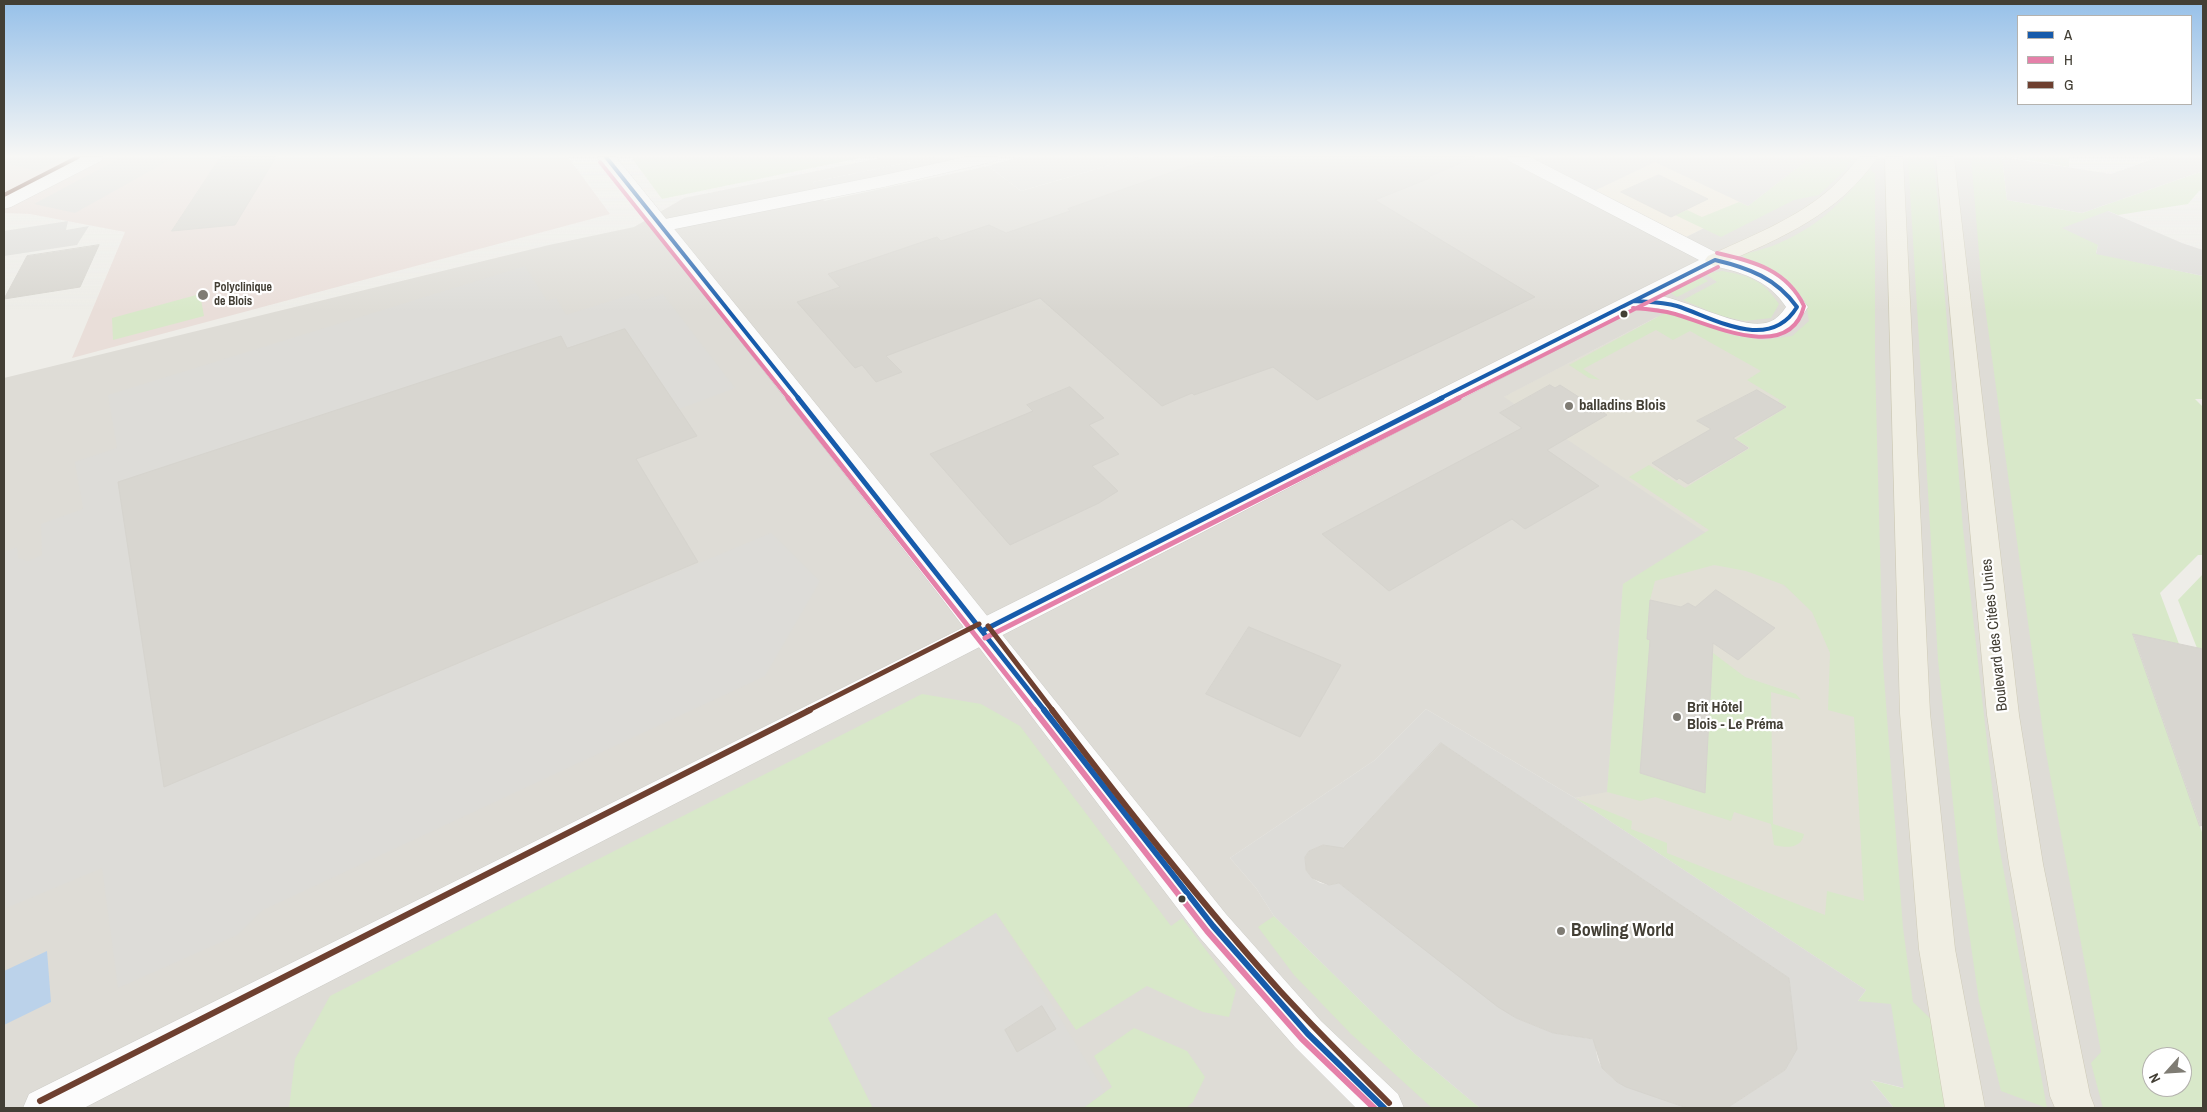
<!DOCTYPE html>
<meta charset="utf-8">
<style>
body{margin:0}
#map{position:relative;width:2207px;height:1112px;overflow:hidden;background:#eeede8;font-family:"Archivo Narrow",sans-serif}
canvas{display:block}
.frame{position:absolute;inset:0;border:5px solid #433f35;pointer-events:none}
.legend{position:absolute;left:2017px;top:15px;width:175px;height:90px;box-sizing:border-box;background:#fff;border:1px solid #b4b2ae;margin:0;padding:6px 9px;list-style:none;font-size:15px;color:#433f35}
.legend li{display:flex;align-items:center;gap:10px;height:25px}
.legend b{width:25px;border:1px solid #b4b2ae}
.north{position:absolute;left:2142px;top:1047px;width:50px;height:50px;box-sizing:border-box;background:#fff;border:1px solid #b4b2ae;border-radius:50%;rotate:244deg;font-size:14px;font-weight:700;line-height:20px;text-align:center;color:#433f35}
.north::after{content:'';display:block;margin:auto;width:18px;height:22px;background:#7f7c74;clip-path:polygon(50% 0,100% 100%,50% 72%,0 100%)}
</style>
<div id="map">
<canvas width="2207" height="1112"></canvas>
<div class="frame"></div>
<ul class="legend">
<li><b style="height:6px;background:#175bab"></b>A</li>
<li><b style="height:6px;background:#e580a9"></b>H</li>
<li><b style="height:6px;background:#6e4030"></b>G</li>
</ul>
<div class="north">N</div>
</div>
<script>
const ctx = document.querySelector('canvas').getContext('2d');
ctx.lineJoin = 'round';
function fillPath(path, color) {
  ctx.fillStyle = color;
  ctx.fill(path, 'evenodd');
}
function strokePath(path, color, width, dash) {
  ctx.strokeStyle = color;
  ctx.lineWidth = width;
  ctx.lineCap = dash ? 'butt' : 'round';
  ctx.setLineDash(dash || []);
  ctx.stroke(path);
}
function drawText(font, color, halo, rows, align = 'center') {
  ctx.font = font + ' "Archivo Narrow",sans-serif';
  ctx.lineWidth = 4.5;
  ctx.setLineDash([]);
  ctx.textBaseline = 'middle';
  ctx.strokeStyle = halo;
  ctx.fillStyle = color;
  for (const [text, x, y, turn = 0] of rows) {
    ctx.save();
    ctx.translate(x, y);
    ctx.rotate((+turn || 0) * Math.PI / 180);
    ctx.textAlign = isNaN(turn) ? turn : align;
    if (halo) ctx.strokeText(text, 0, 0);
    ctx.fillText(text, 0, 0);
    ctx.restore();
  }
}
fillPath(new Path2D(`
 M 1657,317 L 1859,386 L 1891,1004 L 1866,990 L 1575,798 L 1607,791 L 1503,397 Z`), '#e2e0d6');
fillPath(new Path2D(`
 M 1527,157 L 1811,157 L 1748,206 L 1684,238 Z`), '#f0eadb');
fillPath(new Path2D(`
 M 885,157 L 934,157 L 813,182 L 824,201 L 988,166 L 1021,191 L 1138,157 L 1527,157 L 1684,238 L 1748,206 L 1811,157 L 1983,157 L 2152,1057 L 2152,1087 L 2173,1108 L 1898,1108 L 1911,1090 L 1862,639 L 1706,533 L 1623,584 L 1607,792 L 1575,798 L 1426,709 L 1375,760 L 1230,858 L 1256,888 L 1274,916 L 1415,1054 L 1480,1108 L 4,1108 L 4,378 L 549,245 L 634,227 L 684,198 ZM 1657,317 L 1859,386 L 1862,638 L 1504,397 Z`), '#dedcd6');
fillPath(new Path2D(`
 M 4,157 L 568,157 L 610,214 L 72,358 L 125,232 L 30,214 L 4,213 Z`), '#e9ded9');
fillPath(new Path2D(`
 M 631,157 L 865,157 L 662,199 Z
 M 1811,157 L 1853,157 L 1845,170 L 1819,195 L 1794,200 L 1721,237 L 1675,215 L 1687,210 L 1702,217 L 1739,202 L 1748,206 Z
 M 1908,157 L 1934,157 L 1963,529 L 1998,840 L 2047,1108 L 2001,1091 L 1979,1001 L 1960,870 L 1938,660 Z
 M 1971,157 L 2002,157 L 2007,200 L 2082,213 L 2203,171 L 2203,189 L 2199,191 L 2188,204 L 2118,215 L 2108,211 L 2096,253 L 2203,276 L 2203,399 L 2195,399 L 2203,407 L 2203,555 L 2198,555 L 2160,593 L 2179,644 L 2133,635 L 2203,835 L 2203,1108 L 2103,1108 L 2091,1063 L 2101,1052 L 2045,747 L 1981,277 ZM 2152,1057 L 2182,1057 L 2182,1087 L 2152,1087 Z
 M 2009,157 L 2069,157 L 2069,167 Z
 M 1870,170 L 1875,173 L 1875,363 L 1883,664 L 1903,928 L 1913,1002 L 1932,1020 L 1946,1108 L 1894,1108 L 1871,1080 L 1903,1088 L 1858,1001 L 1866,990 L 1575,798 L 1632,821 L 1631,829 L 1667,843 L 1667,853 L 1825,915 L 1827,891 L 1864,901 L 1854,717 L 1828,710 L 1830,653 L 1812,612 L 1784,585 L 1746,571 L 1714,565 L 1655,581 L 1650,600 L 1647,639 L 1650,640 L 1640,773 L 1705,792 L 1713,653 L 1745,677 L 1796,694 L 1801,700 L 1771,692 L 1773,824 L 1804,834 C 1801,849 1787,848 1774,845 L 1771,824 L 1734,812 L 1731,821 L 1655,797 L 1640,801 L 1607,792 L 1623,584 L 1709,530 L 1629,477 L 1649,465 L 1685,488 L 1750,448 L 1736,439 L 1787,407 L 1778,401 L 1780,400 L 1747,380 L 1761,371 L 1690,331 L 1673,340 L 1656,330 L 1583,369 L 1600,380 L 1589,378 L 1569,365 L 1665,313 L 1675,313 L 1731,335 L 1763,340 L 1792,336 L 1809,321 C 1808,315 1807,307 1805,302 C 1794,279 1747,268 1743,255 C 1754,251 1766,249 1777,244 C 1817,227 1840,205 1867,171 Z
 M 1722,271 C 1750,276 1763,280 1779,304 L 1771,318 L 1745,321 L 1721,316 L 1683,300 L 1717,282 L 1706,274 Z
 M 1700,276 L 1708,281 L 1677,297 L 1671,293 L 1672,289 Z
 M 200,294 L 204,316 L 113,340 L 112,318 Z
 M 2203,574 L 2203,649 L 2197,648 L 2178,600 Z
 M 922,694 L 981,704 L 1020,726 L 1171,926 L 1182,918 L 1236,990 L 1229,1017 L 1203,1012 L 1147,986 L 1076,1030 L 996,913 L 828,1018 L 873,1108 L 289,1108 L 295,1059 L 330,996 Z
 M 1274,916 L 1415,1054 L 1480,1108 L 1432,1108 L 1351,1034 L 1294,975 L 1258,927 Z
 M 1134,1028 L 1187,1051 L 1205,1077 L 1193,1102 L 1186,1108 L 1083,1108 L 1112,1087 L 1094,1056 Z`), '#d8e8c9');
fillPath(new Path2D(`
 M 4,157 L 66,157 L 37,171 L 4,163 Z
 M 122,157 L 175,157 L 75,213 L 34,204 Z
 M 934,157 L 972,157 L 817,190 L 813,182 Z
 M 1020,157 L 1138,157 L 1021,191 L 988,166 Z
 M 1529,157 L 1811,157 L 1748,206 L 1655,162 L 1594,191 Z
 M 2002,157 L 2111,174 L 2158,157 L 2203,157 L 2203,171 L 2082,213 L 2007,200 Z
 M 2108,211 L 2182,243 L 2203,250 L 2203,276 L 2096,254 L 2098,245 L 2062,228 Z
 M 68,221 L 66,230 L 89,226 L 77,245 L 4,256 L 4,231 Z
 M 525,266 L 547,301 L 556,298 L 566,315 L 636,293 L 642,301 L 663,294 L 735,388 L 679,409 L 625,329 L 567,348 L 561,336 L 118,482 L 164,787 L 771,533 L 820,581 L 765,676 L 263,910 L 237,935 L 118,988 L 102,868 L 6,908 L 4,877 L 4,552 L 17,547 L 18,558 L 28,561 L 42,555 L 41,524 L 83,509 L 75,462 L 117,448 L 108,395 Z
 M 1426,709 L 1575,798 L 1866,990 L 1858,1001 L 1891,1004 L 1904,1088 L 1871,1080 L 1894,1108 L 1727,1108 L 1785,1070 L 1796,1049 L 1789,978 L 1441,743 L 1340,851 L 1323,845 L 1309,851 L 1305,857 L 1306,870 L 1312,878 L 1320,883 L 1329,885 L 1339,883 L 1516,1018 L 1553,1033 L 1597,1040 L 1596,1051 L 1598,1060 L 1602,1068 L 1617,1082 L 1687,1108 L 1480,1108 L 1415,1054 L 1274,916 L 1256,888 L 1230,858 L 1375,760 Z
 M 996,913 L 1105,1092 L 1083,1108 L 873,1108 L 828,1018 Z`), '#dddcd8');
fillPath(new Path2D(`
 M 47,951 L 51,1002 L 4,1025 L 4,971 Z`), '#bbd2ea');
const building = new Path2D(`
 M 221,157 L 276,157 L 235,225 L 172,231 Z
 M 1215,157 L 1475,157 L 1428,177 L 1430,178 L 1375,200 L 1535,297 L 1317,400 L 1273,367 L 1194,395 L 1192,393 L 1162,406 L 1040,298 L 886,356 L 902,372 L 876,382 L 862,365 L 855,368 L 797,302 L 840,287 L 828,274 L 937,237 L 941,241 L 989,225 L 1006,233 L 1070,211 L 1068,209 Z
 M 1659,175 L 1708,199 L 1671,217 L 1621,192 Z
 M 99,245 L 80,287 L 4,299 L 27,256 Z
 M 625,329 L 697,436 L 636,459 L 698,562 L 164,787 L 118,482 L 561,336 L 567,348 Z
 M 1550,385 L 1555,388 L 1560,385 L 1607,415 L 1547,450 L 1599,486 L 1525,529 L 1512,519 L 1389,591 L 1322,534 L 1522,428 L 1500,413 Z
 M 1070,387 L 1104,418 L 1089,425 L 1119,454 L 1092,466 L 1118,491 L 1099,503 L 1010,545 L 930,454 L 1033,411 L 1027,405 Z
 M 1757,390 L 1786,407 L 1733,438 L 1748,448 L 1688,484 L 1679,478 L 1677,480 L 1652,463 L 1711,429 L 1697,421 Z
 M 1716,590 L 1775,628 L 1738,660 L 1713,643 L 1705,793 L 1640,773 L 1650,640 L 1647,639 L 1650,600 L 1681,607 L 1688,603 L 1695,607 Z
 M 1249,627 L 1341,665 L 1300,737 L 1206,694 Z
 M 2133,634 L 2203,649 L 2203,825 L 2200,826 Z
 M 1441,743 L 1789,978 L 1797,1049 L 1785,1070 L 1727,1108 L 1687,1108 L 1626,1087 L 1617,1082 L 1602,1068 L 1593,1039 L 1553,1033 L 1516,1018 L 1498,1007 L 1339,883 L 1329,885 L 1312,878 L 1306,870 L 1305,857 L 1309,851 L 1323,845 L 1343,848 Z
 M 1042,1006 L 1056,1029 L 1017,1052 L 1005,1030 Z`);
fillPath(building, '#d8d6d0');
strokePath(building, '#d6d4ce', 1);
const minor = new Path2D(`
 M 80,157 L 103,157 L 101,161 L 11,207 L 4,209 L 4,195 Z
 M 965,157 L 998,157 L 996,161 L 884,187 L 660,232 L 653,230 L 650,226 L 653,222 L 660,220 L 884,175 Z
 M 1507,157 L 1530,157 L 1721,255 L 1770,269 L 1789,282 L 1808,307 C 1804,313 1800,321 1794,326 C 1761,357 1697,316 1661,309 C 1654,307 1646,308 1638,308 L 84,1108 L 23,1108 L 29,1094 L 1699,260 L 1509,161 ZM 1718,267 C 1745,273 1770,282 1786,307 C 1781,314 1777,319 1769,322 C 1744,331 1689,301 1661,296 Z`);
const tertiary = new Path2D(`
 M 597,157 L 616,157 L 960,582 L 1226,914 L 1321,1021 L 1398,1094 L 1404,1108 L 1356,1108 L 1295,1047 L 1200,938 L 940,596 Z`);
const primary = new Path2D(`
 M 1859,157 L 1878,157 C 1839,214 1783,237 1722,264 L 1715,266 L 1708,264 L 1705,260 L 1708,256 C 1749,237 1796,219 1830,189 C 1841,179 1850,168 1859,157 Z
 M 1885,157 L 1903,157 L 1930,713 L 1955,949 L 1985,1108 L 1945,1108 L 1919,949 L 1900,713 Z
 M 1936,157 L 1954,157 L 2019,715 L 2043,864 L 2090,1095 L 2095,1108 L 2055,1108 L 2050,1096 L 2009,864 L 1987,715 Z`);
strokePath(minor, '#cccbc6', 1);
strokePath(tertiary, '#cccbc6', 1);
strokePath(primary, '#cfcbb7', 1);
fillPath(minor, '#fcfcfc');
fillPath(tertiary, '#fcfcfc');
fillPath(primary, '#f0eee3');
strokePath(new Path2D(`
 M 606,157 L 799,399
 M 1634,301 C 1648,302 1663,302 1677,306 C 1714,318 1769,353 1797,307 C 1776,278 1749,268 1715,260
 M 1439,399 L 1715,260`), '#175bab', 4);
strokePath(new Path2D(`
 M 798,398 L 1045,711
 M 982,631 L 1442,398`), '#175bab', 5);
strokePath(new Path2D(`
 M 1044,710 L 1213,926 L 1308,1034 L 1384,1108`), '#175bab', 6);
strokePath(new Path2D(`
 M 600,162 L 789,399
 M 1633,308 C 1648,309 1661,310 1675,314 C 1709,324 1790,364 1804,306 C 1787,270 1753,261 1717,253
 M 1456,399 L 1718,267`), '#e580a9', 4);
strokePath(new Path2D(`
 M 788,398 L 1035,711
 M 985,638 L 1459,398`), '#e580a9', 5);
strokePath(new Path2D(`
 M 1034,710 L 1207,931 L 1302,1039 L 1374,1108`), '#e580a9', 6);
strokePath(new Path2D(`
 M 4,195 L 78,157`), '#6e4030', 4);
strokePath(new Path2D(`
 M 988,626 L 1053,711
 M 807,711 L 979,624`), '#6e4030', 5);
strokePath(new Path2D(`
 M 1052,710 C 1125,806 1200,902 1281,992 C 1316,1030 1352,1066 1389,1103
 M 40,1101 L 810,710`), '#6e4030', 6);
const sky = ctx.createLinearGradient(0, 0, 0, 312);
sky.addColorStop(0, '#96c0e9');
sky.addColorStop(0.5, '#f7f7f5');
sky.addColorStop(1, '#f7f7f500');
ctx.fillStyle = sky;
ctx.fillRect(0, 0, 2207, 312);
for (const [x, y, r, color] of [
 [203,295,6,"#7f7c74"],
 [1624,314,4.5,"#433f35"],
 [1569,406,5,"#7f7c74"],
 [1677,717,5,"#7f7c74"],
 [1182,899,4.5,"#433f35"],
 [1561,931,5,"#7f7c74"]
]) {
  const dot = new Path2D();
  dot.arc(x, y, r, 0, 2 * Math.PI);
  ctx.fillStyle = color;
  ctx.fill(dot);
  strokePath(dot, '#fff', 2);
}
drawText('bold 12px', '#433f35', '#fff', [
 ["Polyclinique",214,288],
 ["de Blois",214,302]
], 'left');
drawText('bold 15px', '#433f35', '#fff', [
 ["balladins Blois",1579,406],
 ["Brit Hôtel",1687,708],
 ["Blois - Le Préma",1687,725]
], 'left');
drawText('15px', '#433f35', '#fff', [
 ["Boulevard des Citées Unies",1995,635,-96]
]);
drawText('bold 18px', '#433f35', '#fff', [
 ["Bowling World",1571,931]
], 'left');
</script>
